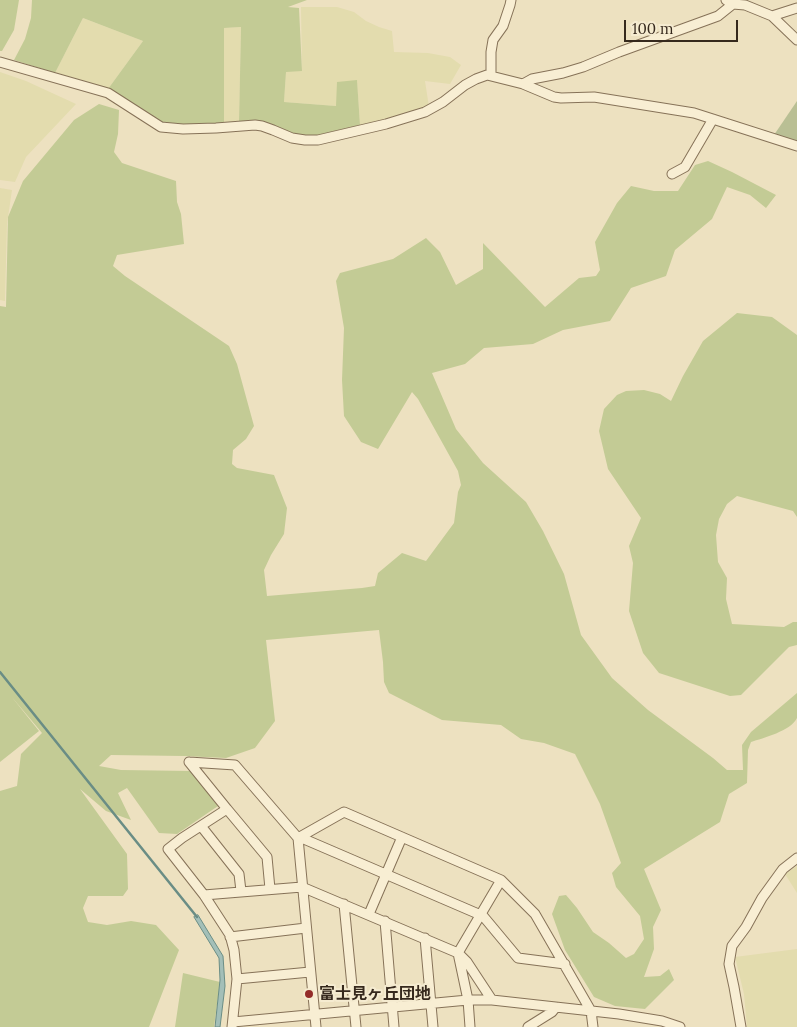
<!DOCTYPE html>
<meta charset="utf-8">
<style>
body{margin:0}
#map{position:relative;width:797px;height:1027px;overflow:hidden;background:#ede1c0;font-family:Lora,serif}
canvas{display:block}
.scale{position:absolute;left:624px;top:20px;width:114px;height:22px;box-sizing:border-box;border:2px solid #36291d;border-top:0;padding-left:6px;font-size:15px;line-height:18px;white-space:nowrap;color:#36291d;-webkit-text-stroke:4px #f5ebd0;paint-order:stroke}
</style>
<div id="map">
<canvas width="797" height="1027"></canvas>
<div class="scale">100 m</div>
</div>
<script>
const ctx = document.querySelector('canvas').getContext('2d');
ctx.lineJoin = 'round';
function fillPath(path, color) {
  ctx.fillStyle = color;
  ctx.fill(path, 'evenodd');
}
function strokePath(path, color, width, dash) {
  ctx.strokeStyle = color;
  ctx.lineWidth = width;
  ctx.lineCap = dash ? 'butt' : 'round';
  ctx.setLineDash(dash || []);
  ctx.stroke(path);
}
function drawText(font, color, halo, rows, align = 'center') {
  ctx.font = font + ' Lora,"Noto Sans JP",serif';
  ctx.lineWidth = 4;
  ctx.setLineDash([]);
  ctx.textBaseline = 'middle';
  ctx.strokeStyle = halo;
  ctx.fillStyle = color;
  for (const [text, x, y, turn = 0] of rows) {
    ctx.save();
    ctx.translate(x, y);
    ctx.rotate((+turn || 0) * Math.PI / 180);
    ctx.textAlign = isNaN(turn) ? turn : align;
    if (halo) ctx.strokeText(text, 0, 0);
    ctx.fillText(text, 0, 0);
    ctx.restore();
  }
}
fillPath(new Path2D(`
 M 301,7 L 337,7 L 354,12 L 366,21 L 379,27 L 392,31 L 394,52 L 428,53 L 450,57 L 461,65 L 450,84 L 425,81 L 429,107 L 382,121 L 360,125 L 357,81 L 336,106 L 284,102 L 286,71 L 302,71 Z
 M 83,18 L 143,41 L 108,89 L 55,73 Z
 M 241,27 L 239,122 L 224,123 L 224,28 Z
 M 0,72 L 26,81 L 76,104 L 26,157 L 15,182 L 0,180 Z
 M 0,188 L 12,190 L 7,224 L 5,301 L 0,300 Z
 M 797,866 L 797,893 L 785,874 Z
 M 797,949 L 797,1027 L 747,1027 L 744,994 L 735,957 Z`), '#e3dcae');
fillPath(new Path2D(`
 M 0,0 L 19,0 L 14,30 L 2,51 L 0,51 Z
 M 32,0 L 307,0 L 288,7 L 299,8 L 302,71 L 286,72 L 284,102 L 336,106 L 337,82 L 357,80 L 360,125 L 314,136 L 301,136 L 255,122 L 239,122 L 241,27 L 224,28 L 224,123 L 194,125 L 164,124 L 108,89 L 143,41 L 83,18 L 55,73 L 14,60 L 25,39 L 31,18 Z
 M 99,104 L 119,110 L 118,134 L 114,152 L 122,163 L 176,181 L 177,202 L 181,214 L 184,244 L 117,255 L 113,266 L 125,276 L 229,346 L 237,364 L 254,426 L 246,439 L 233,450 L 232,464 L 237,468 L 274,475 L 287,508 L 284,534 L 271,555 L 264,570 L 267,596 L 362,588 L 375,586 L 378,573 L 402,553 L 426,561 L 454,523 L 458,492 L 461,485 L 458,471 L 418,399 L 412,392 L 378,449 L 361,442 L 344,416 L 342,380 L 344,328 L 336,281 L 340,273 L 393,259 L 426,238 L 440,252 L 456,285 L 483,269 L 483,243 L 545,307 L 579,278 L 596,276 L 600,270 L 595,242 L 617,203 L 631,186 L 654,191 L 678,191 L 695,165 L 708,161 L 732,172 L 776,195 L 766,208 L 750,195 L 727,187 L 712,219 L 675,250 L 666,276 L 631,288 L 610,321 L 563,330 L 533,344 L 484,348 L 465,364 L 432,373 L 456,429 L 483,463 L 526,502 L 543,531 L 564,574 L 581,635 L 612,678 L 648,710 L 713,758 L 727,770 L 743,770 L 742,745 L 751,732 L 797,693 C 797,700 797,713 797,718 C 791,731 763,738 751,742 L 748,750 L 747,783 L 729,794 L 720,822 L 644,869 L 661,910 L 653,927 L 654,949 L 644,977 L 660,976 L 669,969 L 674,980 L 645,1009 L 615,1006 L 594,997 L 565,950 L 552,914 L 559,896 L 566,895 L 577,908 L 593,932 L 609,943 L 626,958 L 634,954 L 644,939 L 640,916 L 616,887 L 612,873 L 621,863 L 600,804 L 575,754 L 544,743 L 521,739 L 501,725 L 442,720 L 389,693 L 384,682 L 383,662 L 379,630 L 266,640 L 275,721 L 255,748 L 226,758 L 184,756 L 111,755 L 99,766 L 121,770 L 192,771 L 218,806 L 177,834 L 159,833 L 127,788 L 118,793 L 131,820 L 106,811 L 80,789 L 127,854 L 128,889 L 123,896 L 88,896 L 83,908 L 88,922 L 107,925 L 131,921 L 156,925 L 179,950 L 149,1027 L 0,1027 L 0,791 L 17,786 L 21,754 L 42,733 L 11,696 L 39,731 L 0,762 L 0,306 L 6,307 L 8,217 L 23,181 L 74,120 Z
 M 737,313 L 772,317 L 797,335 L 797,517 L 793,511 L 737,496 L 727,504 L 719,519 L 716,535 L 718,562 L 727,578 L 726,599 L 732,624 L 784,627 L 793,622 L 797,622 L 797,645 L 789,647 L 741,695 L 730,696 L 659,673 L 643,653 L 629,611 L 633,563 L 629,546 L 641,518 L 608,469 L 599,431 L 604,409 L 617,395 L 626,391 L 644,390 L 660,394 L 671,401 L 683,376 L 703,341 Z
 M 183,973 L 220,982 L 214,1027 L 175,1027 Z`), '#c3cb95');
fillPath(new Path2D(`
 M 797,101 L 797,143 L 774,135 Z`), '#b9bf94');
const water = new Path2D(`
 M 198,915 L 223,956 L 225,986 L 220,1027 L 215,1027 L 220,980 L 219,958 L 194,917 Z`);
fillPath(water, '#a3bfb8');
strokePath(water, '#6a8d85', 1);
strokePath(new Path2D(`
 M 0,672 L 197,917`), '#6a8d85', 2.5);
const minor = new Path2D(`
 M 726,0 L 733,4 L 745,5 L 772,16 L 797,40
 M 772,16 L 797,8
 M 0,62 L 108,93 L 161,127 L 183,129 L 216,128 L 255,125 L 262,126 L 273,130 L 292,138 L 305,140 L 318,140 L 386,124 L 425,112 L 443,102 L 465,85 L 476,79 L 487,75 L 523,84 L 554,97 L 561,98 L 594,97 L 694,113 L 797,146
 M 491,75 L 491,52 L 493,40 L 503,26 L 510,5 L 511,0
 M 523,84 L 532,79 L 563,73 L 583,67 L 619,52 L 718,16 L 733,4
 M 672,174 L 685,167 L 713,119
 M 189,762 L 235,765 L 298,838 L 316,1027
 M 189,762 L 227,809 L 182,838 L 168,849 L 204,895 L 230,935 L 234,950 L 237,979 L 232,1027
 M 227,809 L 267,857 L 270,889
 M 201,826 L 239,874 L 241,891
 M 298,838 L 344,812 L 501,880 L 535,914 L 591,1011 L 593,1027
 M 298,838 L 304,839 L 483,916 L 518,958 L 565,964
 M 204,895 L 302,887 L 458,953 L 468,1000 L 470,1027
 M 344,904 L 356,1027
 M 369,914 L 402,837
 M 385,921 L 394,1027
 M 230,937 L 306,928
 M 425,938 L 433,1027
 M 237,979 L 310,972
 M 492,1000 L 467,962 L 458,953 L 501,880
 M 233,1022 L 468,1000 L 492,1000 L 619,1014 L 662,1021 L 680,1027
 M 528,1027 L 552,1012 L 556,1007
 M 741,1027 L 734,987 L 729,964 L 732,946 L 746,927 L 762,898 L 783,869 L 797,858`);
strokePath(minor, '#867258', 11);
strokePath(minor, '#f8eed3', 9);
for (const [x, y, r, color] of [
 [309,994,5,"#942c29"]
]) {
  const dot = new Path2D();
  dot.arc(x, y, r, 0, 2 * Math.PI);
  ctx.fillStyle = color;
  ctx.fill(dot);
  strokePath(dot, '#f5ebd0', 2);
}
drawText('bold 16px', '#36291d', '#f5ebd0', [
 ["富士見ヶ丘団地",319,994]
], 'left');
</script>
